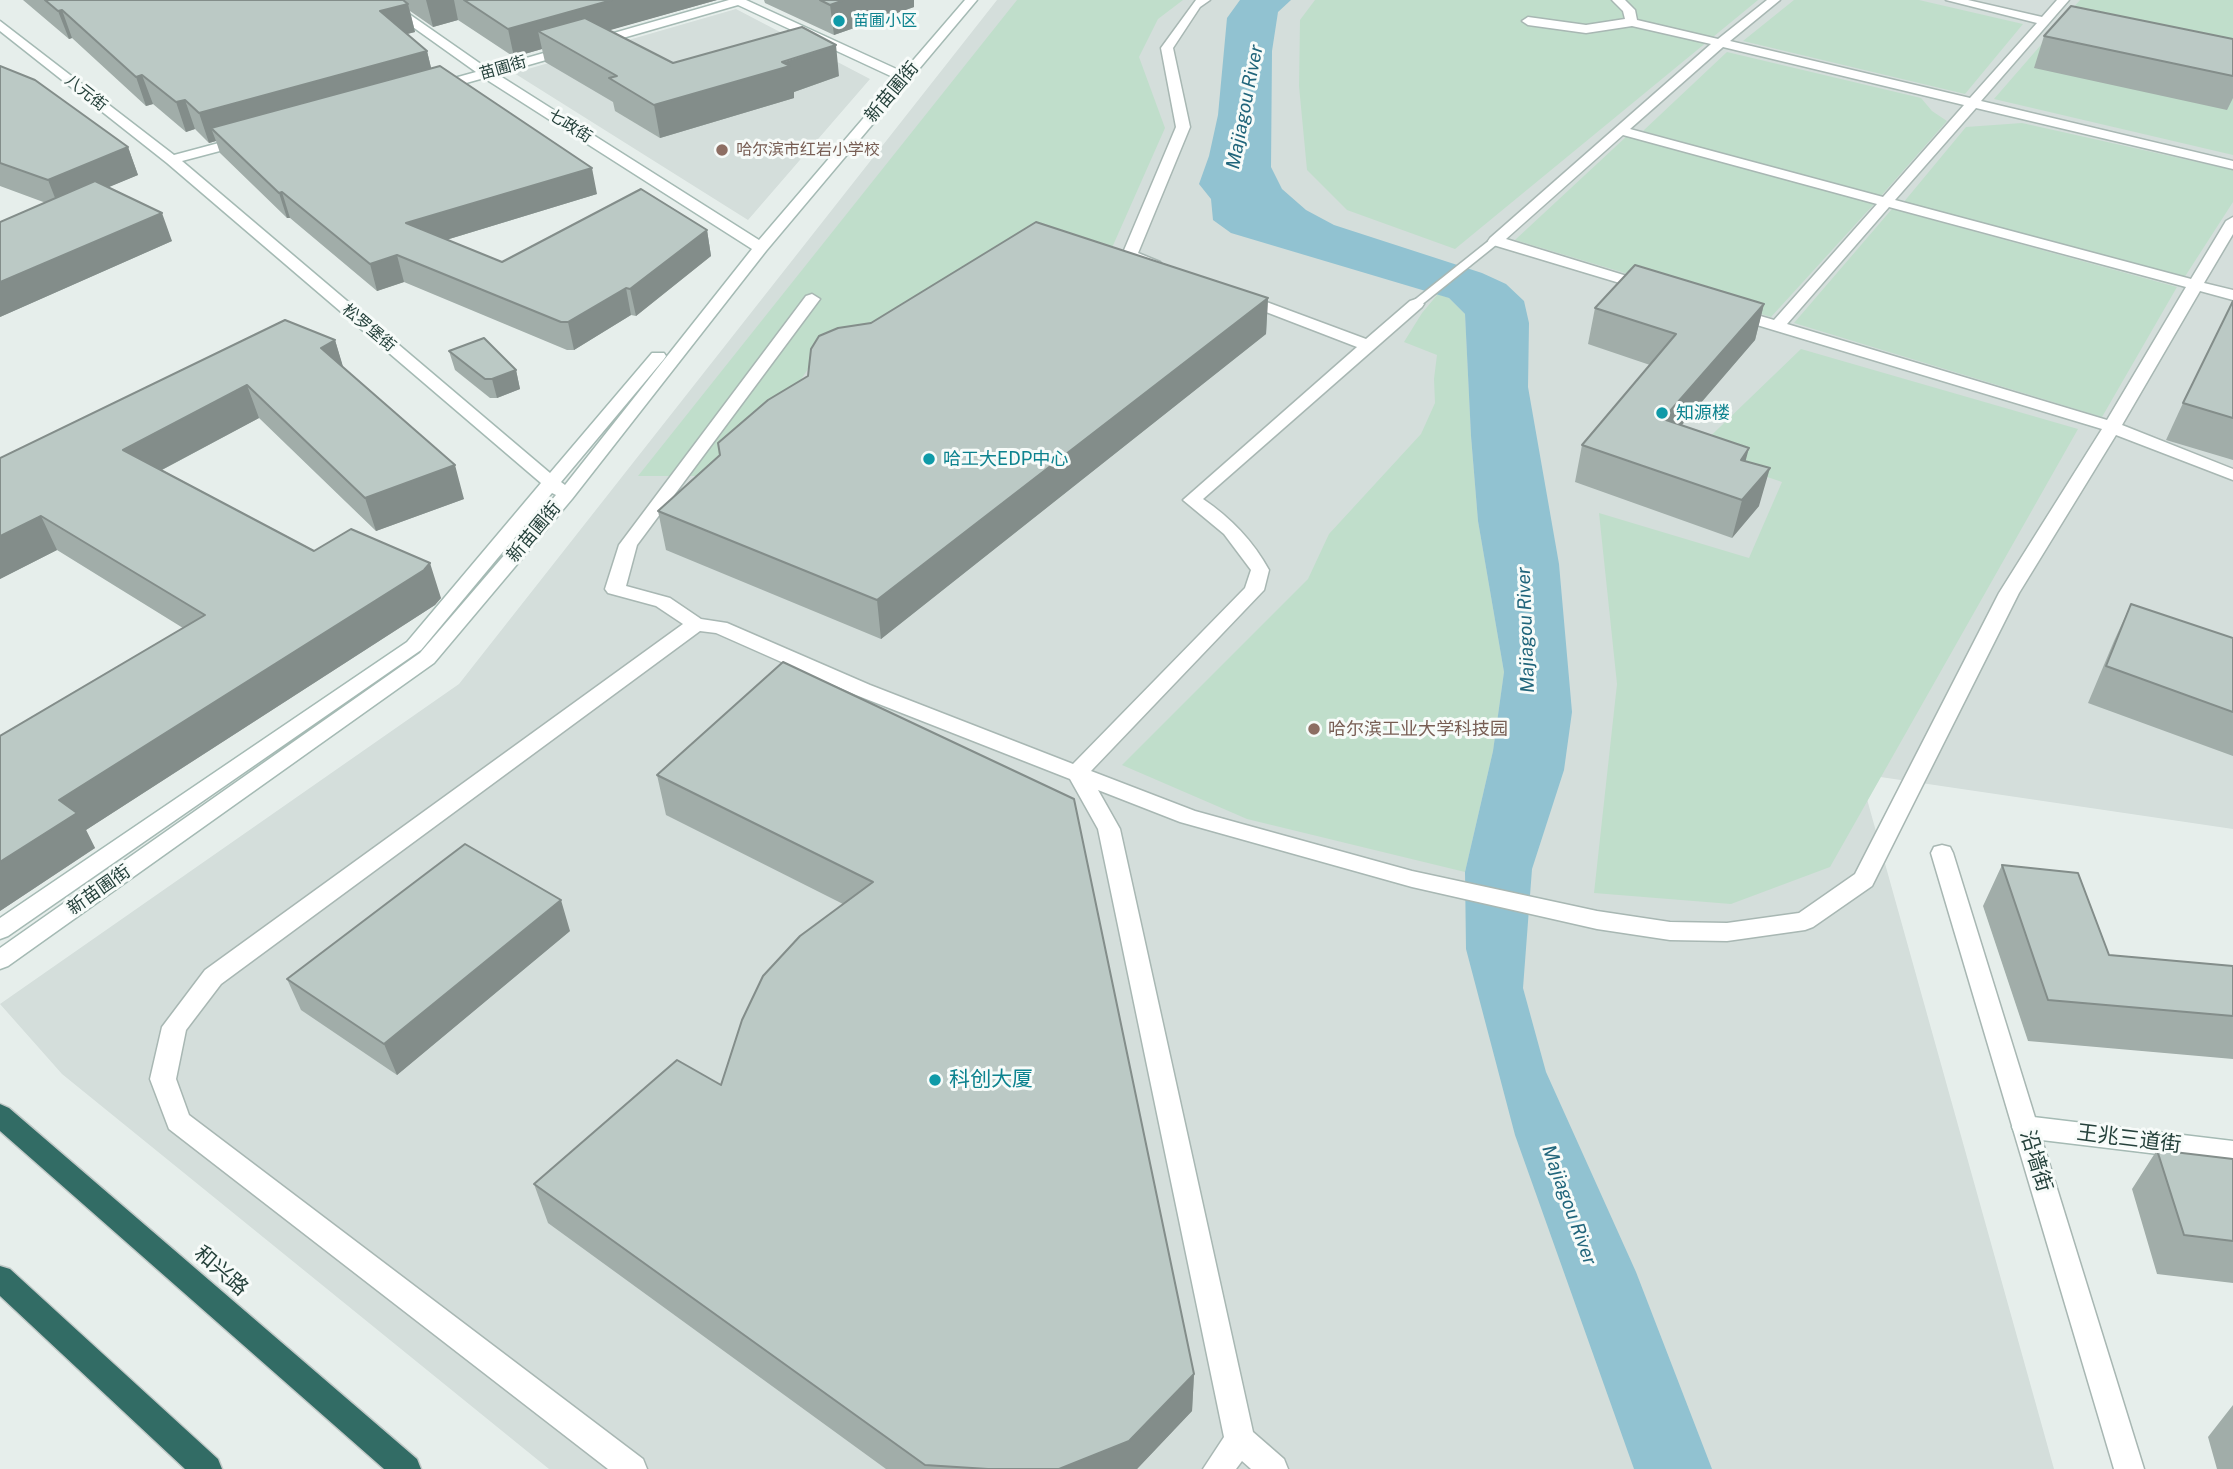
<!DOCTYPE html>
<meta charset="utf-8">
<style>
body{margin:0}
canvas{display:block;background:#e6eeeb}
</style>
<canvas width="2233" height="1469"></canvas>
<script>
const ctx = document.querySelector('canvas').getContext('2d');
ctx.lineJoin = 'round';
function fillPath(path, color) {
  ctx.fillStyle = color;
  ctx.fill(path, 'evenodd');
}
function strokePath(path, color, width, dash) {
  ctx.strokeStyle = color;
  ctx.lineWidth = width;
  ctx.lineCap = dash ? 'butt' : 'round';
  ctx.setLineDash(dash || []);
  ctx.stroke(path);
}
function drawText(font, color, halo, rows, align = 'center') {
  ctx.font = font + ' "Public Sans","Noto Sans SC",sans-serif';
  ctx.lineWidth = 6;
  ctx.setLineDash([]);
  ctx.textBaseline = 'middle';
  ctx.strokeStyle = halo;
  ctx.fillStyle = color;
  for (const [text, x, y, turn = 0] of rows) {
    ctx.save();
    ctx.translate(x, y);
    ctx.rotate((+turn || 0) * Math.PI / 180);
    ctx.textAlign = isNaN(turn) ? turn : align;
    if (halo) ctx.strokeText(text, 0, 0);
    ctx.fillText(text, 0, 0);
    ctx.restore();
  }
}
fillPath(new Path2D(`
 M 997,0 L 2233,0 L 2233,829 L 1860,774 L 2054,1469 L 549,1469 L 62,1074 L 0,1004 L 459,684 Z
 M 736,9 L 870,79 L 748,220 L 514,73 Z`), '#d4dedb');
fillPath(new Path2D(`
 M 1017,0 L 1183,0 L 1158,19 L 1139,57 L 1165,128 L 1107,259 L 816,357 L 782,408 L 703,476 L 638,476 Z
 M 1315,0 L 1758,0 L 1455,249 L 1347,210 L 1307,170 L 1299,86 L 1300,20 Z
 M 1794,0 L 1919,0 L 2023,24 L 1965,94 L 1743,41 Z
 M 2080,0 L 2233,0 L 2233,155 L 1994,99 Z
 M 1727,52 L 1921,98 L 1932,111 L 1947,121 L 1880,197 L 1643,131 Z
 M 2022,123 L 2233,170 L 2233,202 L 2184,278 L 1903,203 L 1966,127 Z
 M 1627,136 L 1874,204 L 1771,317 L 1515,240 Z
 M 1892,209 L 2177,287 L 2102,417 L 1794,323 Z
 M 1438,294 L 1449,298 L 1465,314 L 1471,436 L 1478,521 L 1504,672 L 1493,751 L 1465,872 L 1247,819 L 1122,765 L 1308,579 L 1329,534 L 1421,434 L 1435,403 L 1434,379 L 1437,355 L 1404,342 L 1422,313 Z
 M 1801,349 L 2078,429 L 1830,867 L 1731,904 L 1594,893 L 1617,684 L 1599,513 L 1749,558 L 1782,482 L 1694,452 Z`), '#c0decb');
fillPath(new Path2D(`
 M 1240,0 L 1291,0 L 1278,12 L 1272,51 L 1271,167 L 1282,189 L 1306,210 L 1334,225 L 1482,273 L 1506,284 L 1524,301 L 1529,323 L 1528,387 L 1559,564 L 1572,712 L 1564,770 L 1532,869 L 1523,988 L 1546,1072 L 1636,1272 L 1712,1469 L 1634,1469 L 1515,1135 L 1466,949 L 1465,872 L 1493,751 L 1504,672 L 1478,521 L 1471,436 L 1465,314 L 1449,298 L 1231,233 L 1213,220 L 1211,199 L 1199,184 L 1209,156 L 1218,115 L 1227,18 Z`), '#91c2d1');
const lane = new Path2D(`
 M 1491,239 L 1501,241 L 1420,306 L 1412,306 L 1412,302 Z`);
const street = new Path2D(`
 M 1196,0 L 1210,0 L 1200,7 L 1173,48 L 1190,127 L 1138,253 L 1160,262 L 1163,265 L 1160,268 L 1155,270 L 1122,255 L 1176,127 L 1161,48 Z
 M 1612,0 L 1625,0 L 1635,10 L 1637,20 L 1718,39 L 1767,0 L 1780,0 L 1730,41 L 1970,98 L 2037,23 L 1946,0 L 1968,0 L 2042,17 L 2057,0 L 2069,0 L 1981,101 L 2233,161 L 2233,169 L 1976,108 L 1895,200 L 2191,279 L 2226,221 L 2233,217 L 2233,234 L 2204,283 L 2233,290 L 2233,300 L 2200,291 L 2122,425 L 2233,469 L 2233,480 L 2116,435 L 2019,593 L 1872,886 L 1813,927 L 1805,930 L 1727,941 L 1670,940 L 1597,929 L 1412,887 L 1180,822 L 1098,790 L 1120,829 L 1253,1432 L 1284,1459 L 1288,1469 L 1251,1469 L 1242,1461 L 1236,1469 L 1203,1469 L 1224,1437 L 1098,829 L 1070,779 L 856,695 L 716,633 L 700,631 L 221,984 L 186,1030 L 176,1079 L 189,1115 L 643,1459 L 647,1469 L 608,1469 L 169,1129 L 150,1079 L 162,1027 L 205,970 L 683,624 L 656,606 L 608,593 L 605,589 L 619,545 L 806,296 L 812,294 L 820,299 L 637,545 L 626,586 L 670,598 L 701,619 L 727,623 L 870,685 L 1073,764 L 1245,588 L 1251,570 L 1224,534 L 1183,500 L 1357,347 L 1235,300 L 1232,297 L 1235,294 L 1245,294 L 1366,339 L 1410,301 L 1416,299 L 1424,304 L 1422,307 L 1203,499 C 1231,518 1253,541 1269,570 L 1264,590 L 1091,771 L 1195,811 L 1412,871 L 1597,911 L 1670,922 L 1727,923 L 1799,913 L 1855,874 L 1999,593 L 2102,429 L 1727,316 L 1725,313 L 1727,310 L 1733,308 L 1774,320 L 1877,204 L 1623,135 L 1506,239 L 1653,284 L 1656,287 L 1653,290 L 1643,290 L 1490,244 L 1488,241 L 1490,238 L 1711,44 L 1632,26 L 1586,33 L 1528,25 L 1522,21 L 1528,17 L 1586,25 L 1625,19 L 1623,11 ZM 1723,47 L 1964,105 L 1883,197 L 1630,129 ZM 1889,207 L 2186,287 L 2107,420 L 1787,324 Z
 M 1942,845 L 1950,847 L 1953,853 L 2144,1469 L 2114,1469 L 1931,853 L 1934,847 Z`);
const secondary = new Path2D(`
 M 375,0 L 389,0 L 488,69 L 729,0 L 746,0 L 903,72 L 965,0 L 977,0 L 766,251 L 572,499 L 434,663 L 8,966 L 0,969 L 0,948 L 420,653 L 556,495 L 552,493 L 421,650 L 8,936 L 0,939 L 0,918 L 407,642 L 541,483 L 167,163 L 0,31 L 0,21 L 174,155 L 245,136 L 250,137 L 250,143 L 182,161 L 550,473 L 652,353 L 664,353 L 666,356 L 664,359 L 561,482 L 565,485 L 752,249 L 484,78 L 434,92 L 429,91 L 429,85 L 476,72 ZM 738,5 L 897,79 L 759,240 L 497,74 Z
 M 2025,1116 L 2233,1141 L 2233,1163 L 2025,1138 L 2016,1135 L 2012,1127 L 2016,1119 Z`);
const highway = new Path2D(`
 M 0,1104 L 9,1108 L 417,1459 L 421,1469 L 384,1469 L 0,1131 Z
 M 0,1266 L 10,1269 L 218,1459 L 222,1469 L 185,1469 L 0,1296 Z`);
strokePath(lane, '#a8b7b3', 3);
strokePath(street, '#a8b7b3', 3);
strokePath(secondary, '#a5bab4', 3);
strokePath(highway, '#c2cac8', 3);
fillPath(lane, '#fff');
fillPath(street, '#fff');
fillPath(secondary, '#fff');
fillPath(highway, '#326c65');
fillPath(new Path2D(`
 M 23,0 L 717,0 L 609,30 L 673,63 L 839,76 L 794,92 L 794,98 L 660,138 L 615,111 L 613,102 L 545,62 L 542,49 L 514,57 L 458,20 L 433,27 L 410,11 L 415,32 L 407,34 L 427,51 L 431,68 L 597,194 L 446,240 L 502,262 L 707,230 L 711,256 L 636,316 L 631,315 L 574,350 L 567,350 L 404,282 L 377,291 L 290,218 L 287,218 L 220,153 L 216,141 L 209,143 L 195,129 L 186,132 L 153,104 L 146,106 L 72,38 L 69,39 Z
 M 764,0 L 914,0 L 914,7 L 834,35 L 765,3 Z
 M 2044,36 L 2233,39 L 2233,98 L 2227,110 L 2034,68 Z
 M 0,66 L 128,147 L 138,175 L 108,187 L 172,241 L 0,317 L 0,223 L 46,203 L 0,186 Z
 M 1268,298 L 1266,334 L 881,639 L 666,550 L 658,511 L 720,455 Z
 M 2233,301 L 2233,460 L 2166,440 L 2183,403 Z
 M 1764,304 L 1755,340 L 1682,425 L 1746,461 L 1759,506 L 1732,538 L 1575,482 L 1582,445 L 1650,365 L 1588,344 L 1595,308 Z
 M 335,340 L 343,368 L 464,499 L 376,531 L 259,418 L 162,470 L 314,551 L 441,598 L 435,605 L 86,830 L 95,848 L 0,911 L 0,736 L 183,628 L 57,550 L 0,579 L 0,458 Z
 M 449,351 L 516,370 L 520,389 L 497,398 L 490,398 L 455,370 Z
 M 2131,604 L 2233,638 L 2233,756 L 2088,703 L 2114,641 Z
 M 783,662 L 1194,1374 L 1192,1411 L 1137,1469 L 886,1469 L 548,1223 L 534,1184 L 721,1085 L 843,904 L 666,815 L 657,775 Z
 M 2002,865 L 2109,955 L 2233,966 L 2233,1059 L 2028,1041 L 1983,906 Z
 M 570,931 L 397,1075 L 301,1010 L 287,979 Z
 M 2157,1150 L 2233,1159 L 2233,1283 L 2157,1274 L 2132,1189 Z
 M 2233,1405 L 2233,1469 L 2217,1469 L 2208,1437 Z`), '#a1ada9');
fillPath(new Path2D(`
 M 426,0 L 454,0 L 458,20 L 433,27 Z
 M 612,0 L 717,0 L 561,44 L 538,31 L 542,49 L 514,57 L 508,29 Z
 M 844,0 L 914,0 L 914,7 L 834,35 L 830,5 Z
 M 408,4 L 415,32 L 387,39 L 380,11 Z
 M 62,10 L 72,38 L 69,39 L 58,11 Z
 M 836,45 L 839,76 L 794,92 L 794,98 L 660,138 L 654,105 Z
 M 427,51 L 434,80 L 211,128 L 216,141 L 209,143 L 199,113 Z
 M 142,75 L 153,104 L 146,106 L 136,77 Z
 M 185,100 L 195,129 L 186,132 L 176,102 Z
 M 128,147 L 138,175 L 59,208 L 48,180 Z
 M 592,168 L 597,194 L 413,250 L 406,223 Z
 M 282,192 L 290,218 L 287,218 L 279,193 Z
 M 162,213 L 172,241 L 0,317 L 0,282 Z
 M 707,230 L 711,256 L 636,316 L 630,289 Z
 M 397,255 L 404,282 L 377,291 L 370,264 Z
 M 626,288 L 631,315 L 574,350 L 568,322 Z
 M 1268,298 L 1266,334 L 881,639 L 877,600 Z
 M 1764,304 L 1755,340 L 1655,456 L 1663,419 Z
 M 335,340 L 345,373 L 321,348 Z
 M 516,370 L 520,389 L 497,398 L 492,379 Z
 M 247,385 L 259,418 L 137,483 L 123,450 Z
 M 1749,448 L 1739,486 L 1731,498 L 1741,460 Z
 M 455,465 L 464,499 L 376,531 L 365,498 Z
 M 1770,468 L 1759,506 L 1732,538 L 1742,500 Z
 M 41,516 L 57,550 L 0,579 L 0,536 Z
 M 430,563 L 441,598 L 435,605 L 86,830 L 95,848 L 0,911 L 0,862 L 59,800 Z
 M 561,900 L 570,931 L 397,1075 L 384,1044 Z
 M 1194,1374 L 1192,1411 L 1137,1469 L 1059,1469 Z`), '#838d8a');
const building = new Path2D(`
 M 45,0 L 403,0 L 408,4 L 380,11 L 427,51 L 199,113 L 185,100 L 176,102 L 142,75 L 136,77 L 62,10 L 58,11 Z
 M 464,0 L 612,0 L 508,29 Z
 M 820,0 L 844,0 L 830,5 Z
 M 2071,6 L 2233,39 L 2233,76 L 2044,36 Z
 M 585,18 L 673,63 L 802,27 L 836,45 L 782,62 L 790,66 L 654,105 L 609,78 L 617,76 L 538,31 Z
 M 0,66 L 35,80 L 128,147 L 48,180 L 0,163 Z
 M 440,66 L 592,168 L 406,223 L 502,262 L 641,189 L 707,230 L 630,289 L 626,288 L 568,322 L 561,322 L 397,255 L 370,264 L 282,192 L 279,193 L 211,128 Z
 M 95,181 L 162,213 L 0,282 L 0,222 Z
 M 1036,222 L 1268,298 L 877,600 L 658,511 L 720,455 L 718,443 L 768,400 L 808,376 L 811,349 L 819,336 L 838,328 L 871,323 Z
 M 1635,265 L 1764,304 L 1663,419 L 1749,448 L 1741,460 L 1770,468 L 1742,500 L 1582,445 L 1676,334 L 1595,308 Z
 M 2233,301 L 2233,418 L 2183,403 Z
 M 285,320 L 335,340 L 321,348 L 455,465 L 365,498 L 247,385 L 123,450 L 314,551 L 351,529 L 430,563 L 424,570 L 59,800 L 77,813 L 0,862 L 0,736 L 205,615 L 41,516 L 0,536 L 0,458 Z
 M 484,338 L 516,370 L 492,379 L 485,379 L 449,351 Z
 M 2131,604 L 2233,638 L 2233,712 L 2106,666 Z
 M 783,662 L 1074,799 L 1194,1374 L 1129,1441 L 1059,1469 L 988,1469 L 925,1465 L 534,1184 L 677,1060 L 721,1085 L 742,1020 L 763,976 L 800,936 L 873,882 L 657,775 Z
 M 465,844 L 561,900 L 384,1044 L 287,979 Z
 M 2002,865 L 2078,873 L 2109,955 L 2233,966 L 2233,1016 L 2048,1000 Z
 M 2157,1150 L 2233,1159 L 2233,1241 L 2184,1235 Z`);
fillPath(building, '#bbc9c5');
strokePath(building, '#838d8a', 2);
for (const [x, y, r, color] of [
 [839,21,7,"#0f9aa8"],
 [722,150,7,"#8d6e63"],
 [1662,413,7,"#0f9aa8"],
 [929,459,7,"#0f9aa8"],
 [1314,729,7,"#8d6e63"],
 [935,1080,7,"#0f9aa8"]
]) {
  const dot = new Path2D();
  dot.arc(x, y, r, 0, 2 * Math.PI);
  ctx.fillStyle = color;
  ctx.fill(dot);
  strokePath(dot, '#f7fbf9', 2.5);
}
drawText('16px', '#0d838f', '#f7fbf9', [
 ["苗圃小区",853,21]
], 'left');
drawText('16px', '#25413b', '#f7fbf9', [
 ["苗圃街",503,68,-16],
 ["八元街",86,93,38],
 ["七政街",570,126,32],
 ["松罗堡街",369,328,40]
]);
drawText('16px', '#785e54', '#f7fbf9', [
 ["哈尔滨市红岩小学校",736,150]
], 'left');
drawText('18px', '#25413b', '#f7fbf9', [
 ["新苗圃街",892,92,-50],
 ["新苗圃街",534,532,-50],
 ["新苗圃街",99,890,-35]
]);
drawText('18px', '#0d838f', '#f7fbf9', [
 ["知源楼",1676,413],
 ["哈工大EDP中心",943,459]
], 'left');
drawText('18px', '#785e54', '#f7fbf9', [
 ["哈尔滨工业大学科技园",1328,729]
], 'left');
drawText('italic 19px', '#20657b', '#f7fbf9', [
 ["Majiagou River",1245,107,-79],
 ["Majiagou River",1526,630,-92],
 ["Majiagou River",1569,1205,70]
]);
drawText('21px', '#0d838f', '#f7fbf9', [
 ["科创大厦",949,1080]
], 'left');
drawText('21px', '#25413b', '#f7fbf9', [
 ["王兆三道街",2129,1139,7],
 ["沿墙街",2036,1161,73],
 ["和兴路",221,1271,41]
]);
</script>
